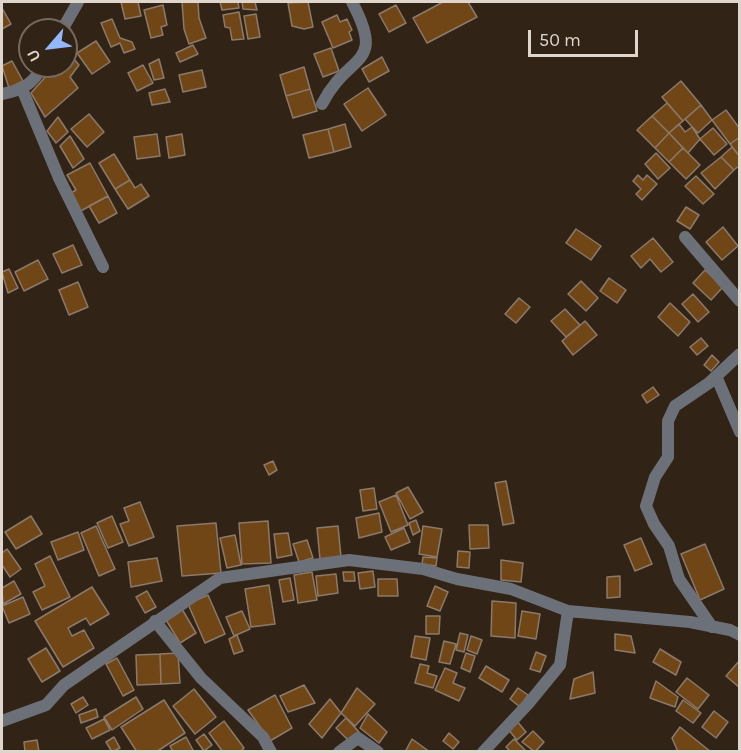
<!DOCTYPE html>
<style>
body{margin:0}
#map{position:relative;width:741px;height:753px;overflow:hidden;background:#312316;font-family:Karla,sans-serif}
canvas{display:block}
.frame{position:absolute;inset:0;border:3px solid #ded5cd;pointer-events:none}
.north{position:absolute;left:18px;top:18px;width:60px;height:60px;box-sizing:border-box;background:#312316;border:2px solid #766a5f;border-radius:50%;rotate:242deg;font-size:16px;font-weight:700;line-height:24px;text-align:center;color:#ded5cd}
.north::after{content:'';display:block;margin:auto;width:21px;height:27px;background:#93b7fd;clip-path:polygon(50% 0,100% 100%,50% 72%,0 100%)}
.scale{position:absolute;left:528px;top:30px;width:110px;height:27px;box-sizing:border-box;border:3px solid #ded5cd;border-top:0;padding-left:8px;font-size:18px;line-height:21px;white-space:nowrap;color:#ded5cd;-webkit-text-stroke:4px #312316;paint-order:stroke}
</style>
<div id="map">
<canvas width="741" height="753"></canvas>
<div class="frame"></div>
<div class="north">U</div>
<div class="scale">50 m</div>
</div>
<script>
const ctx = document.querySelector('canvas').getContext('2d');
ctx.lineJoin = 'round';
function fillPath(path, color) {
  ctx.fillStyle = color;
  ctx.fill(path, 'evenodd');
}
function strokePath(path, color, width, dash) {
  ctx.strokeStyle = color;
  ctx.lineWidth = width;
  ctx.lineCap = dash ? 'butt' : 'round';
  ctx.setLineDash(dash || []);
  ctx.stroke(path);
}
const building = new Path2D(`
 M 121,2 L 138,2 L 141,16 L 125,19 Z
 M 182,2 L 198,2 L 199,18 L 206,38 L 189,44 L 184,29 Z
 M 220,2 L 238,2 L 239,8 L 222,10 Z
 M 242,2 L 255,2 L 257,10 L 243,9 Z
 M 308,2 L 313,27 L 304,29 L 292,26 L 288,3 Z
 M 443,2 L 468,2 L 477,17 L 427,43 L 413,18 Z
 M 163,5 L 167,25 L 161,27 L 163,35 L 151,38 L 144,10 Z
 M 396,5 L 406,23 L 389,32 L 379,14 Z
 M 2,8 L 11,24 L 2,29 Z
 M 239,12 L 244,39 L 232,40 L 230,28 L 225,27 L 223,15 Z
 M 256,14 L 260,37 L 248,39 L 244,16 Z
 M 337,15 L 340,22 L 347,19 L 352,30 L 349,32 L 352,40 L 333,48 L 322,22 Z
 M 112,19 L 120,38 L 132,42 L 135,49 L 124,53 L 120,43 L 111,47 L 101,23 Z
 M 96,41 L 110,62 L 92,74 L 77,53 Z
 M 193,45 L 198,54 L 180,62 L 176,53 Z
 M 331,48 L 339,71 L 323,77 L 314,54 Z
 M 68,52 L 79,65 L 70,77 L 78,88 L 45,117 L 31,93 L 55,66 L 66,66 Z
 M 382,57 L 389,71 L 369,82 L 362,69 Z
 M 159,59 L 164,78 L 154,80 L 149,64 Z
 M 12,61 L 23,81 L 9,88 L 2,66 Z
 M 143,65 L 153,83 L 137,91 L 128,73 Z
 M 304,67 L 310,89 L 286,96 L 280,75 Z
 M 202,70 L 206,87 L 183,92 L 179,75 Z
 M 681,81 L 701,105 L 683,121 L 662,97 Z
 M 368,88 L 386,115 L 362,131 L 344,104 Z
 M 165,89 L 170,102 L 152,105 L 149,93 Z
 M 310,89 L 317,111 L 293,118 L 286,96 Z
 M 667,103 L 683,121 L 669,133 L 652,116 Z
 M 701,105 L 712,120 L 698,133 L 685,119 Z
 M 726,110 L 740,129 L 740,137 L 730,144 L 712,120 Z
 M 89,114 L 104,132 L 87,147 L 71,129 Z
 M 652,116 L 669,133 L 655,148 L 637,130 Z
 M 58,117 L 68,132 L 56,143 L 47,131 Z
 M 345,124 L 351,147 L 334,152 L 328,129 Z
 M 679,124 L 685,132 L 692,127 L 700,139 L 688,153 L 669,133 Z
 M 713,128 L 727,144 L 714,155 L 700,139 Z
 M 328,129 L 334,152 L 309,158 L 303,135 Z
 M 669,133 L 683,148 L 669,162 L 655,148 Z
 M 157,134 L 160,156 L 137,159 L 134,137 Z
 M 182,134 L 185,155 L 169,158 L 166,137 Z
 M 70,136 L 84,159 L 73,168 L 60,146 Z
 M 740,137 L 740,157 L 730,144 Z
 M 732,147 L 740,157 L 740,165 L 734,170 L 721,157 Z
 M 683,148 L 700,165 L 686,179 L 669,162 Z
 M 656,153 L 670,168 L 658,179 L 645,164 Z
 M 114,154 L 130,180 L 115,189 L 99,163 Z
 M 721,157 L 734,170 L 715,189 L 701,173 Z
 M 90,163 L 108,196 L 79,212 L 69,194 L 76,190 L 67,175 Z
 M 638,175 L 643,180 L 647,175 L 657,184 L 642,200 L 636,194 L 641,189 L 633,181 Z
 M 696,176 L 714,194 L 703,204 L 685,186 Z
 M 130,180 L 135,188 L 141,184 L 149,196 L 128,209 L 115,189 Z
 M 108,196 L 117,213 L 99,223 L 89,206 Z
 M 686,207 L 699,215 L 690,229 L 677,221 Z
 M 723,227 L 738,246 L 722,260 L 706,242 Z
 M 576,229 L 601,246 L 591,260 L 566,243 Z
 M 653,238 L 673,262 L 661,272 L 650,259 L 641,268 L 631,256 Z
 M 73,245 L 82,265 L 62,273 L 53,254 Z
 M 38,260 L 48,279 L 24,291 L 15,272 Z
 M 9,269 L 18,288 L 8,293 L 2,272 Z
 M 705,270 L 723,287 L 711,300 L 693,283 Z
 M 609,278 L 626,290 L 617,303 L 600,291 Z
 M 581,281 L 598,298 L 586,311 L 568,294 Z
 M 78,282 L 88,307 L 69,315 L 59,290 Z
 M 693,294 L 709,312 L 698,322 L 682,304 Z
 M 519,298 L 530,307 L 516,323 L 505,314 Z
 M 670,303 L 690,322 L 678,336 L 658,317 Z
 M 565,309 L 580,325 L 566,337 L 551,321 Z
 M 585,321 L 597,335 L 573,355 L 562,341 Z
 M 701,338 L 708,346 L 697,355 L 690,347 Z
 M 712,355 L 719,362 L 711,371 L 704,365 Z
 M 653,387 L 659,395 L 647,403 L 642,395 Z
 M 273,461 L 277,470 L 269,475 L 264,465 Z
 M 506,481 L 514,523 L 503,525 L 495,483 Z
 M 408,487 L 423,512 L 410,519 L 396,493 Z
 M 374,488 L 377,509 L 363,511 L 360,490 Z
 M 396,495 L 408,525 L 391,532 L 379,502 Z
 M 140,502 L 154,537 L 129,546 L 120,524 L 129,521 L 124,508 Z
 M 379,513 L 382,532 L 359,538 L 356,518 Z
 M 31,516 L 42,534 L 16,549 L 5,532 Z
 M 112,516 L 123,542 L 108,548 L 97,523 Z
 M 416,520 L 420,531 L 413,535 L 409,523 Z
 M 268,521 L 271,563 L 242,564 L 239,523 Z
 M 216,523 L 221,573 L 182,576 L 177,526 Z
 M 469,525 L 488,525 L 489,548 L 470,549 Z
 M 96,526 L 115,569 L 99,576 L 81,533 Z
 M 338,526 L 341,557 L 320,559 L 317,528 Z
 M 423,526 L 442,529 L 437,557 L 419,554 Z
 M 404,528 L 410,542 L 391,550 L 385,537 Z
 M 78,532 L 84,550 L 58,560 L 51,542 Z
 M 288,533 L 292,555 L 277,558 L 274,534 Z
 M 235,535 L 241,565 L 227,568 L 220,538 Z
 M 641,538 L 652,564 L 635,571 L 624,545 Z
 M 307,540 L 313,558 L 299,562 L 293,544 Z
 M 705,544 L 724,589 L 700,600 L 681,554 Z
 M 7,549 L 21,569 L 10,577 L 2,565 L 2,553 Z
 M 458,551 L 470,552 L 469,568 L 457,567 Z
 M 50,556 L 70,597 L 42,610 L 33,592 L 45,586 L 35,564 Z
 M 423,557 L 437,558 L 436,566 L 422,564 Z
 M 157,558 L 162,581 L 131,587 L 128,562 Z
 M 501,560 L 523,563 L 521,582 L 501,580 Z
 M 373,571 L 375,587 L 360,589 L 358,573 Z
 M 312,572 L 317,600 L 298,603 L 294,575 Z
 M 343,572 L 354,572 L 355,581 L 344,581 Z
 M 336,574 L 338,593 L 318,596 L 316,576 Z
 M 620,576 L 620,597 L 607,598 L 607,577 Z
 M 290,578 L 294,600 L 283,602 L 279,580 Z
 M 378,579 L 397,579 L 398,596 L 378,596 Z
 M 14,581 L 21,594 L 3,604 L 2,588 Z
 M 269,585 L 275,624 L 251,627 L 245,589 Z
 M 435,586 L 448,592 L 440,611 L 427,606 Z
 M 92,587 L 109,614 L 90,625 L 86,618 L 68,628 L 72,636 L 84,630 L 94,648 L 63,667 L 35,621 Z
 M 147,591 L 156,607 L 145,613 L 136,597 Z
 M 208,595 L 225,634 L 205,643 L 188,604 Z
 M 23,597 L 30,614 L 9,623 L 2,606 Z
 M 492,601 L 516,603 L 515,638 L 491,636 Z
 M 182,609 L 196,633 L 180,643 L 166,620 Z
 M 242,611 L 250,629 L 234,636 L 226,617 Z
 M 522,611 L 540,614 L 536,639 L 518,636 Z
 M 426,616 L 440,616 L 439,634 L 426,634 Z
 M 460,633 L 468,635 L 464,652 L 456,650 Z
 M 615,634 L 631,636 L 635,653 L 615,650 Z
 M 237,635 L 243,651 L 234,654 L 229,639 Z
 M 415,636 L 430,638 L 426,660 L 411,657 Z
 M 471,636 L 482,640 L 477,654 L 467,650 Z
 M 444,641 L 456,644 L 450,664 L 439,662 Z
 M 46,648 L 60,671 L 42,682 L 28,659 Z
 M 660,649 L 681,662 L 676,675 L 653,662 Z
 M 536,652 L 546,656 L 540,672 L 530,669 Z
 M 178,653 L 180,683 L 161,684 L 160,654 Z
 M 466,653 L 475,656 L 470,672 L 461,668 Z
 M 160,654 L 161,684 L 137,685 L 136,655 Z
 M 117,658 L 134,690 L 123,696 L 106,664 Z
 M 740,660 L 740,688 L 726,676 Z
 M 420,664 L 429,666 L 427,673 L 437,676 L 433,688 L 415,683 Z
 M 486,666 L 509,680 L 502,692 L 479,678 Z
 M 445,668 L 457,673 L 453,683 L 465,688 L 459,701 L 435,690 Z
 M 593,672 L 595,693 L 570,699 L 574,679 Z
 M 687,678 L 709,695 L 698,709 L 676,692 Z
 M 656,681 L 678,697 L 675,707 L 650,698 Z
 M 304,685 L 315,703 L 288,712 L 280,696 Z
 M 357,688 L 375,704 L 355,726 L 341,713 Z
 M 518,688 L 528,695 L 520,707 L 510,699 Z
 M 194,689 L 216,717 L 195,734 L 173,706 Z
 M 275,695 L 292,728 L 270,741 L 248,710 Z
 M 83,697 L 88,705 L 76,713 L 71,704 Z
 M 136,697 L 143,709 L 112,730 L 104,717 Z
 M 330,699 L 341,713 L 322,738 L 309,724 Z
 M 164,700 L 185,733 L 156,752 L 137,752 L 121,727 Z
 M 683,700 L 701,713 L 693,723 L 676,711 Z
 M 96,709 L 98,717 L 81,723 L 79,715 Z
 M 714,711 L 728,722 L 716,738 L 702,727 Z
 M 368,714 L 387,732 L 379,743 L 360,728 Z
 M 346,718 L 359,732 L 350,742 L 336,728 Z
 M 104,719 L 110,730 L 92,739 L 86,728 Z
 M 516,720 L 526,732 L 517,740 L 507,728 Z
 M 224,721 L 244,748 L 240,752 L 223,752 L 209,733 Z
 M 680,727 L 711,752 L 678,752 L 672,738 Z
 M 533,731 L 544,742 L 535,752 L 522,742 Z
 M 449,733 L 459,742 L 453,749 L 443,741 Z
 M 204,734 L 212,745 L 204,751 L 196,740 Z
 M 114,737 L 120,748 L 112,752 L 106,742 Z
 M 186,737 L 194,752 L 173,752 L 170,746 Z
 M 412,739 L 430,752 L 405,752 Z
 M 514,739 L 527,752 L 511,752 L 506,747 Z
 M 37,740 L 39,752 L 25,752 L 24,742 Z`);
fillPath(building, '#714617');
strokePath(building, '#8b7a6b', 1.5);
strokePath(new Path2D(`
 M 62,30 L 78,2
 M 22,89 L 59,178 L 103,267
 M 2,94 C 22,90 32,85 43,66
 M 322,104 C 348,52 387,68 352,2
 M 685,237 L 740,301
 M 716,376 L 740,432
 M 155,621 L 201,678 L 263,737 L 271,752
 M 712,627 L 679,579 L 669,546 L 654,524 L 646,506 L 655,477 L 668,457 L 668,421 L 675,406 L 709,383 L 740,354
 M 2,721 L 46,705 L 64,685 L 220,578 L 349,560 L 423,569 L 457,579 L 511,589 L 568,611 L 690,622 L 730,630 L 740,635
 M 339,752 L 358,738 L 378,752
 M 483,752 L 528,704 L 560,665 L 568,611`), '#6c7078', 12);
</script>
